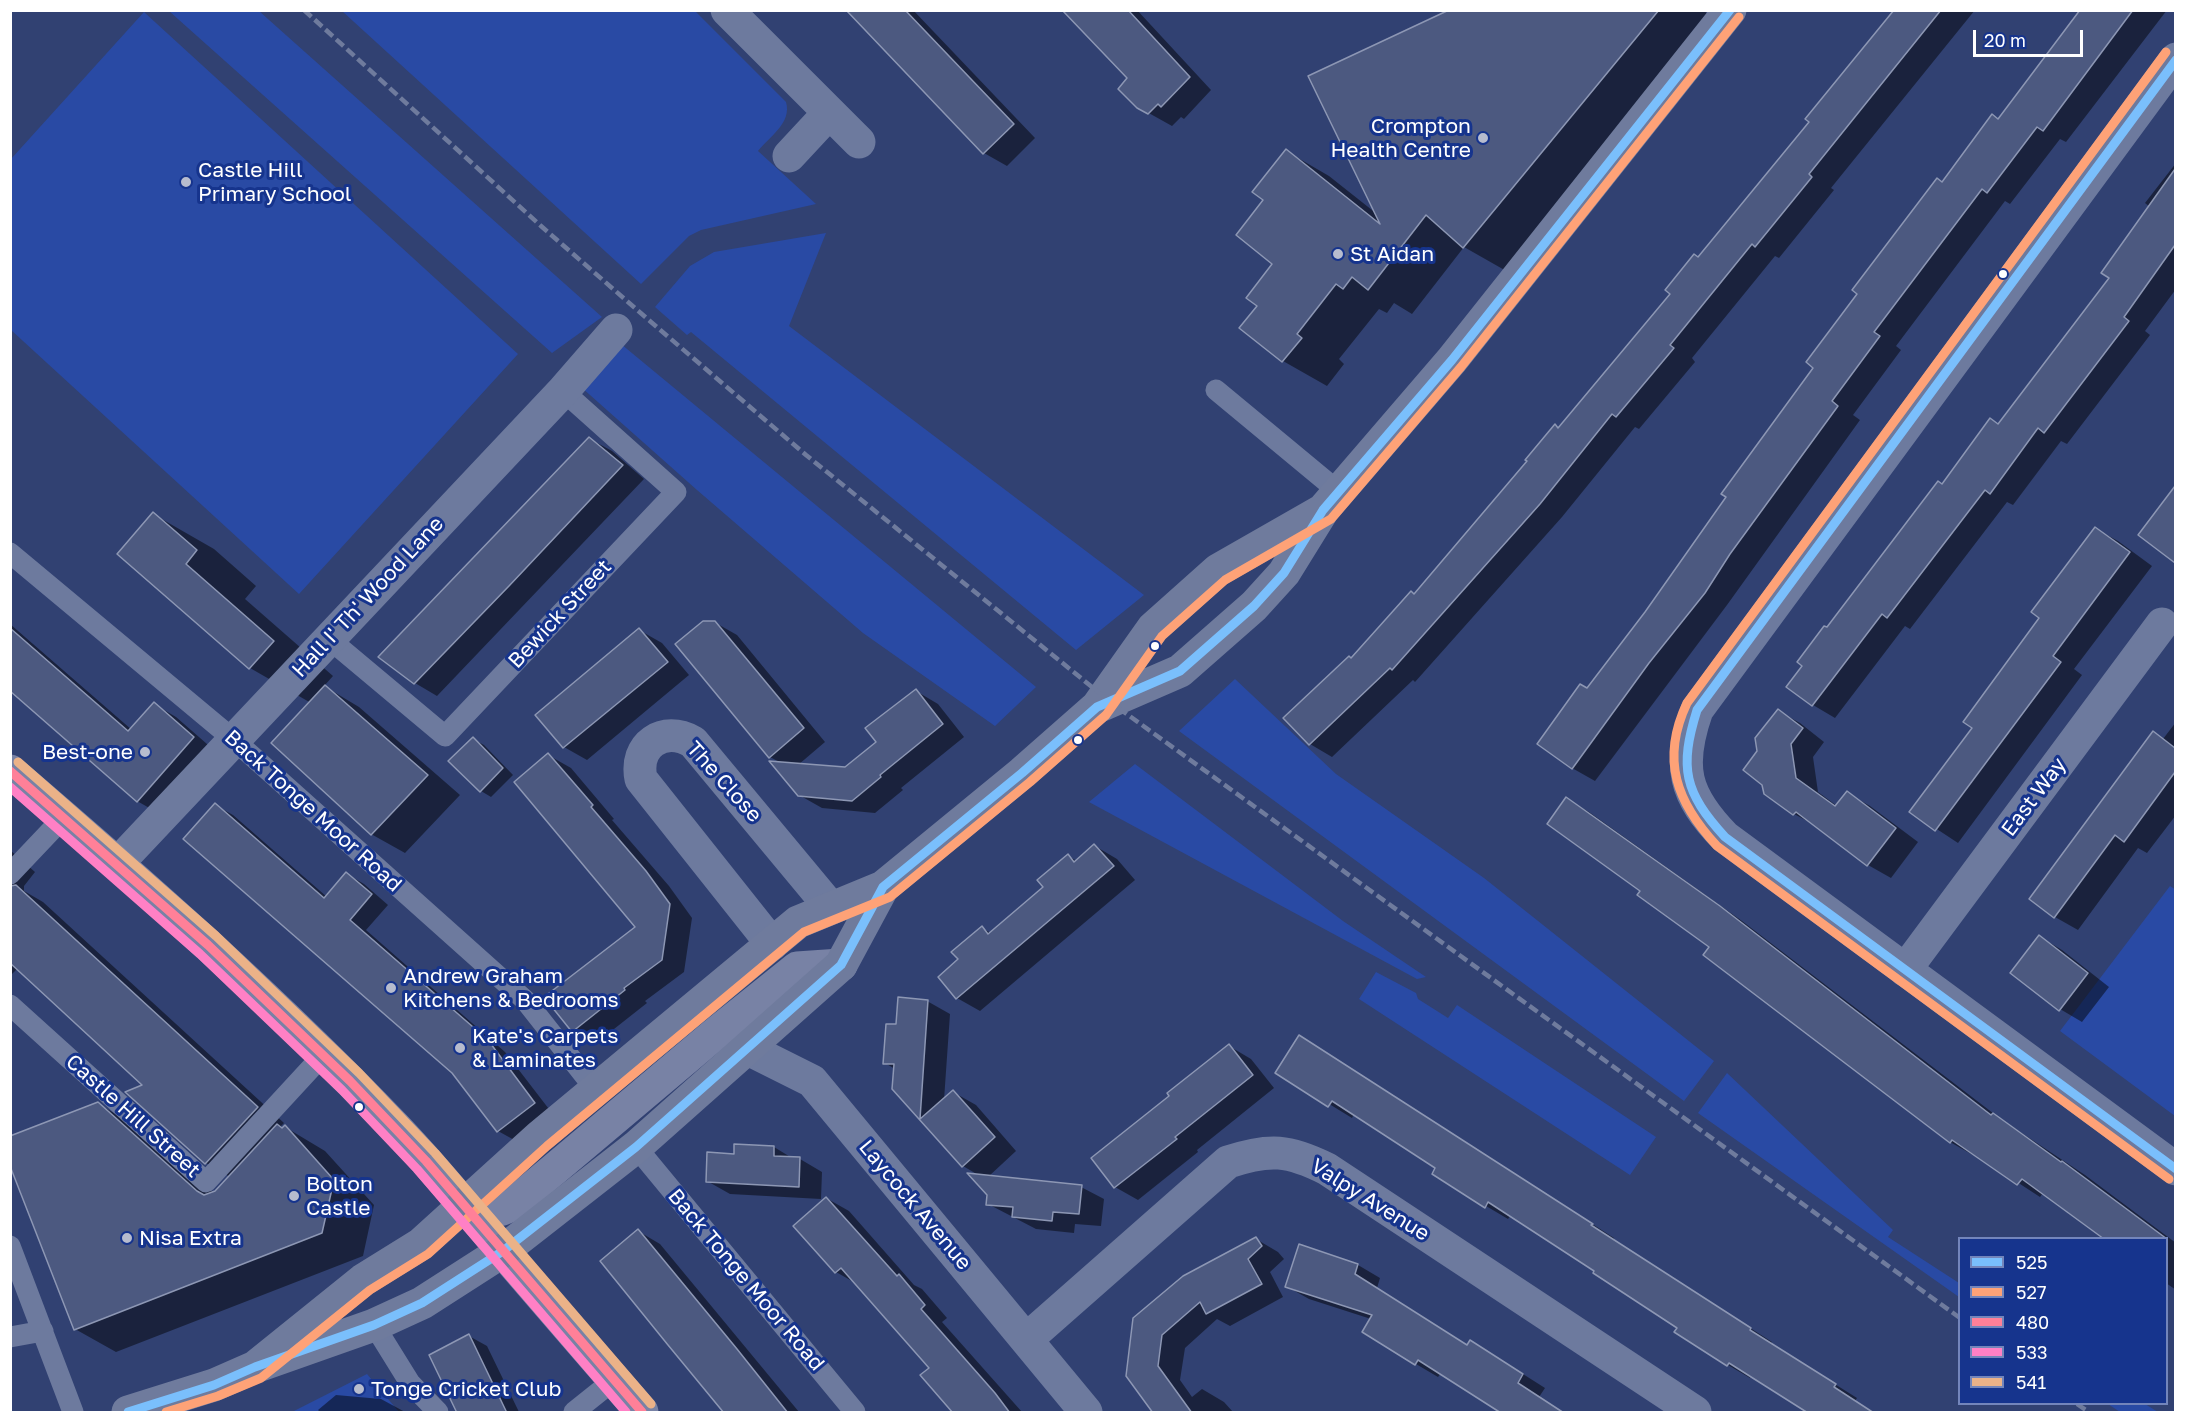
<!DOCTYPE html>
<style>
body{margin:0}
#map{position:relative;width:2186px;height:1423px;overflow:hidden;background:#314172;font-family:"Golos Text",sans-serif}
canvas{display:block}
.frame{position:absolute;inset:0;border:12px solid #fff;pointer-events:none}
.legend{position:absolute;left:1958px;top:1237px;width:210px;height:168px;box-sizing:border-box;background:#16348d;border:2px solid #7385bb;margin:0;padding:8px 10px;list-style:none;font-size:18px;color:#fff}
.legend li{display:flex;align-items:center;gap:12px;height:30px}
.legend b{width:30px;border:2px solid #7385bb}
.scale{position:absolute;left:1973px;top:30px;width:110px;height:27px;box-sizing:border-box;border:3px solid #fff;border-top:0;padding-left:8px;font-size:18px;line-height:21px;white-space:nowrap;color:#fff;-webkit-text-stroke:4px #16348d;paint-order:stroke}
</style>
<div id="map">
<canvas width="2186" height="1423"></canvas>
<div class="frame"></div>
<ul class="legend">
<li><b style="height:8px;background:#7abffc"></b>525</li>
<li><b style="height:8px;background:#fea277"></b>527</li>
<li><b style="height:8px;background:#ff8098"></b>480</li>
<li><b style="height:8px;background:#ff80c5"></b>533</li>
<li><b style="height:8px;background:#ebb288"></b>541</li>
</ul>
<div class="scale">20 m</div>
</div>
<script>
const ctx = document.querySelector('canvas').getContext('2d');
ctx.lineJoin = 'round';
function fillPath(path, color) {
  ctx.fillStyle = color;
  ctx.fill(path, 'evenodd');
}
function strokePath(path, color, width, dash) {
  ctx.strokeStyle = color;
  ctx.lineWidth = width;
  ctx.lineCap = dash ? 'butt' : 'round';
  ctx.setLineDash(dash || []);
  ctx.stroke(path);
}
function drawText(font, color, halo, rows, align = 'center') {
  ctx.font = font + ' "Golos Text",sans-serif';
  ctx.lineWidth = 6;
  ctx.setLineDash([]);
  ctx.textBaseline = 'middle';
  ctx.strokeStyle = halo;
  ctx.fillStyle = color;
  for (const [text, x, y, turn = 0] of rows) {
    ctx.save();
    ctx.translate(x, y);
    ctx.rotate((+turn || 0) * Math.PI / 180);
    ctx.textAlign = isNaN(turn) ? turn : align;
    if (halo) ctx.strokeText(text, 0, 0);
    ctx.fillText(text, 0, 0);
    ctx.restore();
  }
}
fillPath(new Path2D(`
 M 169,11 L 259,11 L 602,317 L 552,353 Z
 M 342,11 L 695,11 L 786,102 C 792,123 770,136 758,151 L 816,204 L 701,230 L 689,236 L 641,284 Z
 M 144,12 L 518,354 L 299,594 L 11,330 L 11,159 Z
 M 826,233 L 789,326 L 1144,595 L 1076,650 L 691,332 L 687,335 L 655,307 L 690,266 L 714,252 Z
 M 621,344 L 1036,687 L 995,726 L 863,633 L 697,490 L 581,387 Z
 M 1235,679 L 1336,774 L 1484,878 L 1714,1061 L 1684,1101 L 1179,731 Z
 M 1135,764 L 1343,921 L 1426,977 L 1417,979 L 1089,802 Z
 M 2170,886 L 2176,890 L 2175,1116 L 2060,1031 Z
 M 1376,972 L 1416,993 L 1418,999 L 1448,1018 L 1457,1005 L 1656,1137 L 1630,1175 L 1359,999 Z
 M 1727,1073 L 1893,1230 L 1888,1237 L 1959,1283 L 1959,1297 L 1698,1113 Z
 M 367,1374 L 399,1412 L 292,1412 Z
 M 2108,1404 L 2145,1404 L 2158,1412 L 2120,1412 Z`), '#294aa4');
fillPath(new Path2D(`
 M 847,10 L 913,10 L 1035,138 L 1007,166 L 984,153 Z
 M 1064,10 L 1137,10 L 1211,90 L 1184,119 L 1181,117 L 1172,126 L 1138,107 L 1129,78 Z
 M 1514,10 L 1703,10 L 1715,20 L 1508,272 L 1464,247 L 1412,314 L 1394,303 L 1387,313 L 1379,309 L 1339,359 L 1344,364 L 1327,386 L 1283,361 L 1242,327 L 1259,306 L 1274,264 L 1265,200 L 1286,151 L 1329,176 L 1377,214 Z
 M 1896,10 L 1975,10 L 1831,188 L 1834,190 L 1779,258 L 1775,256 L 1692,358 L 1695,362 L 1639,429 L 1635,427 L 1562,517 L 1415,682 L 1413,680 L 1332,757 L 1310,744 L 1352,660 L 1415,595 L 1559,429 L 1812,122 Z
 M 2082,10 L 2167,10 L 2066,142 L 2060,139 L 2010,204 L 2005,201 L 1896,346 L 1901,350 L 1853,415 L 1860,420 L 1727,605 L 1595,781 L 1572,768 L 1588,690 L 1647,613 L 1943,183 L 1999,120 Z
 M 2176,163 L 2176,289 L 2145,331 L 2150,335 L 2067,444 L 2061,441 L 2013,505 L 2007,502 L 1910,629 L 1905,626 L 1835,718 L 1813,705 L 1789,686 L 1827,629 L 1943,485 L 1999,425 L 2111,278 L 2150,207 L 2145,203 Z
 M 590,439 L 612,451 L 644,479 L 437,696 L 415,683 Z
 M 2167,499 L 2176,504 L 2176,561 L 2140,534 Z
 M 153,514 L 214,549 L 256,586 L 245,599 L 333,676 L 324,686 L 359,707 L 460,795 L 405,853 L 371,834 L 311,703 L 250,668 Z
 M 2096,529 L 2118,541 L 2152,566 L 2074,669 L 2082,675 L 1958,843 L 1911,812 L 1974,728 Z
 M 714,622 L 737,635 L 825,742 L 798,765 L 845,769 L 878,742 L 916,691 L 938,704 L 964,737 L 901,788 L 903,790 L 875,813 L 822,808 L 799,795 L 783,764 L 770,757 Z
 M 10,624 L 132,730 L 154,704 L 176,717 L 215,751 L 160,814 L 137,801 L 10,690 Z
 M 639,630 L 662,643 L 689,675 L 587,760 L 564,747 L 538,715 Z
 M 1778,711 L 1800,723 L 1824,742 L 1813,757 L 1818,792 L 1837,806 L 1847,793 L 1870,806 L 1918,842 L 1891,878 L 1868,865 L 1817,826 L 1794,814 L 1765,793 L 1759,752 Z
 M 2176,722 L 2176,815 L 2147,853 L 2138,848 L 2078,930 L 2055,917 L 2031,899 L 2153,733 L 2163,739 Z
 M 473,739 L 484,745 L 513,775 L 491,797 L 481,791 Z
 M 548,755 L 571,768 L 614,819 L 612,820 L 669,886 L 692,918 L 684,972 L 645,1001 L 647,1003 L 595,1044 L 573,1031 L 637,928 Z
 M 1567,799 L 1589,812 L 1742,921 L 2002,1120 L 2085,1175 L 2176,1243 L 2176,1290 L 2166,1283 L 2166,1238 L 2105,1238 L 2043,1193 L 2040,1197 L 1974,1154 L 1973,1155 L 1950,1142 L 1642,891 Z
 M 215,805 L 233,815 L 327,897 L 347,874 L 364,884 L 388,905 L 366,930 L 505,1052 L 552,1113 L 516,1141 L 498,1131 L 453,1072 Z
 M 1095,846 L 1117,859 L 1135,880 L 980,1011 L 957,998 L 960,959 L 982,928 L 991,933 L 1045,887 L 1068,856 L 1077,861 Z
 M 10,850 L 35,872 L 24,886 L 24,891 L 43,902 L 284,1123 L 280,1127 L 283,1129 L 285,1127 L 325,1151 L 374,1205 L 363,1256 L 116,1352 L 75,1329 L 98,1104 L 139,1127 L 214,1193 L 230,1177 L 206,1163 L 128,1092 L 145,1086 L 18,968 L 10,976 Z
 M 2040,937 L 2062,950 L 2109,987 L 2082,1022 L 2060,1009 Z
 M 927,1001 L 950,1014 L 944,1100 L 953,1092 L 976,1105 L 1016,1151 L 988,1177 L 1081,1187 L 1104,1199 L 1101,1226 L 1075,1224 L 1074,1233 L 1036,1229 L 988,1204 L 988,1195 L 980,1176 L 963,1166 L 894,1088 L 895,1069 L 885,1063 L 898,1026 Z
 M 1229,1046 L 1251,1059 L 1274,1088 L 1197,1150 L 1198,1152 L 1138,1200 L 1115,1187 L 1171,1096 Z
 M 1322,1050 L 1614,1238 L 1613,1240 L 1772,1342 L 1771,1344 L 1857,1398 L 1855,1401 L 1874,1412 L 1812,1412 L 1751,1375 L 1750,1378 L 1728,1365 L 1679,1327 L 1596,1270 L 1511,1215 L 1508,1219 L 1486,1206 L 1437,1168 L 1354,1114 L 1352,1118 L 1277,1072 Z
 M 774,1147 L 792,1158 L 800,1159 L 822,1172 L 821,1199 L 730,1194 L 707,1181 L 735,1155 Z
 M 826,1198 L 849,1211 L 914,1285 L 922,1289 L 947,1318 L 942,1322 L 1022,1412 L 955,1412 L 931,1368 L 859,1285 L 836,1272 Z
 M 638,1231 L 660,1244 L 799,1412 L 727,1412 Z
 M 1256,1239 L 1278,1252 L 1284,1259 L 1270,1272 L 1283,1297 L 1230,1326 L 1217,1319 L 1185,1348 L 1180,1380 L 1192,1397 L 1202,1389 L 1224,1402 L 1233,1412 L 1165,1412 L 1134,1319 Z
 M 1300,1246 L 1358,1265 L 1380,1278 L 1377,1288 L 1468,1346 L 1493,1355 L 1545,1388 L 1539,1397 L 1563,1412 L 1504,1412 L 1441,1373 L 1438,1377 L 1416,1364 L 1371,1319 L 1309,1299 L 1286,1286 Z
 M 469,1336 L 487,1346 L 519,1412 L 459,1412 Z
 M 336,1395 L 381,1399 L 405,1412 L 320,1412 L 318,1410 Z`), '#0007');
const building = new Path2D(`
 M 846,10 L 905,10 L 1014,124 L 983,154 Z
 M 1062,10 L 1128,10 L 1190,77 L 1161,107 L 1158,104 L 1148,114 L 1137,108 L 1118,89 L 1127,78 Z
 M 1449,10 L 1659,10 L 1463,248 L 1426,215 L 1368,290 L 1352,277 L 1343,289 L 1336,284 L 1297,334 L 1302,338 L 1282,362 L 1239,328 L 1257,306 L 1246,298 L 1272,264 L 1236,235 L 1263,200 L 1252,192 L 1286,149 L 1380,224 L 1308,76 Z
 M 1894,10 L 1941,10 L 1809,174 L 1812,177 L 1755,247 L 1752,244 L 1670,345 L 1674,348 L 1616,417 L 1612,414 L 1540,504 L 1392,670 L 1390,668 L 1309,745 L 1283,718 L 1349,656 L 1351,658 L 1411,591 L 1414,594 L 1527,461 L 1525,460 L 1555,424 L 1558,428 L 1670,294 L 1665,290 L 1694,254 L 1698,257 L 1809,122 L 1805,119 Z
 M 2080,10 L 2133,10 L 2043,131 L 2037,127 L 1987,193 L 1982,189 L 1874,332 L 1880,336 L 1832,401 L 1838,406 L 1730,554 L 1705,593 L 1649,663 L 1572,769 L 1537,744 L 1580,684 L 1587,688 L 1645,612 L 1726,497 L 1721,494 L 1813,368 L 1806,362 L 1857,294 L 1852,290 L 1937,178 L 1942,182 L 1992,114 L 1998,119 Z
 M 2175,169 L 2175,245 L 2124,317 L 2129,321 L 2044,433 L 2038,428 L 1990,494 L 1985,490 L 1887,618 L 1882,614 L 1812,706 L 1786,687 L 1802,666 L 1797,662 L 1824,626 L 1827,627 L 1938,481 L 1942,484 L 1990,418 L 1998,424 L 2109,278 L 2101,273 Z
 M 589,437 L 623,465 L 509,586 L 414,684 L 378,657 Z
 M 2175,486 L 2175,563 L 2138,535 Z
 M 153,512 L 197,550 L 186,564 L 274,641 L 249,669 L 117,554 Z
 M 2095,527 L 2130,552 L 2053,656 L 2061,662 L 1935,831 L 1909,812 L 1972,728 L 1963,722 L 2039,618 L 2031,612 Z
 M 703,621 L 715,621 L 804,728 L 769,758 L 675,644 Z
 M 10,628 L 128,731 L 154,702 L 194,737 L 137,802 L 10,691 Z
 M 639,628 L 668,662 L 563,748 L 535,715 Z
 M 325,685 L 428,775 L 371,835 L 271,743 Z
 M 916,689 L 943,724 L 880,775 L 881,777 L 852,801 L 798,796 L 769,761 L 845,767 L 876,742 L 865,728 Z
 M 1778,709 L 1803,728 L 1791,744 L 1796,778 L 1835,806 L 1847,791 L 1896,828 L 1867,866 L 1796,812 L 1793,815 L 1764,794 L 1762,785 L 1743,770 L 1757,751 L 1755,738 Z
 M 2153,731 L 2175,748 L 2175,772 L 2124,842 L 2115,835 L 2054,918 L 2029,899 Z
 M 473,737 L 503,768 L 480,792 L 448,761 Z
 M 548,753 L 593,805 L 591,807 L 646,871 L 670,904 L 662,960 L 624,988 L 625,990 L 572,1032 L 544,997 L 635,927 L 514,782 Z
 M 1566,797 L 1720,906 L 1991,1115 L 1993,1113 L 2061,1162 L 2062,1161 L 2167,1239 L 2104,1239 L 2022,1179 L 2017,1185 L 1952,1140 L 1950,1143 L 1703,955 L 1709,947 L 1637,895 L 1640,891 L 1547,824 Z
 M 215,803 L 324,898 L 346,872 L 372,894 L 350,920 L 488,1040 L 535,1103 L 497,1132 L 452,1073 L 183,839 Z
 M 1094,844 L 1114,866 L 956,999 L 938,977 L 958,959 L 951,952 L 982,926 L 988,934 L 1043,887 L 1037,880 L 1068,854 L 1074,862 Z
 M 16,885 L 258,1107 L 205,1164 L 125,1092 L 142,1085 L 10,963 L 10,886 Z
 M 2039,935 L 2088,973 L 2059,1011 L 2010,973 Z
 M 898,997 L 928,1000 L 920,1119 L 953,1090 L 995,1137 L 962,1167 L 892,1089 L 894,1064 L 883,1064 L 886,1024 L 896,1024 Z
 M 1299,1035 L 1593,1224 L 1591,1225 L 1751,1328 L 1750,1330 L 1836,1384 L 1834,1387 L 1874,1413 L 1808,1413 L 1729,1363 L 1727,1366 L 1674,1332 L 1677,1328 L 1593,1273 L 1594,1271 L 1488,1202 L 1485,1208 L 1432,1174 L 1435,1168 L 1332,1101 L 1328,1107 L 1275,1073 Z
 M 1229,1044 L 1253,1075 L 1175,1137 L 1177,1139 L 1114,1188 L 1091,1158 L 1169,1096 L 1167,1093 Z
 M 98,1102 L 197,1191 L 204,1195 L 215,1191 L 277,1124 L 282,1128 L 285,1125 L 334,1180 L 322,1233 L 74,1330 L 10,1166 L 10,1136 Z
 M 734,1144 L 774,1146 L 774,1156 L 800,1157 L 799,1187 L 706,1182 L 707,1152 L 734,1154 Z
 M 967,1173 L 1082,1185 L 1079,1214 L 1053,1212 L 1052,1221 L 1012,1217 L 1013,1207 L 986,1205 L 987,1195 Z
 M 826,1197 L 897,1276 L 899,1274 L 925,1305 L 921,1309 L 995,1393 L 1010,1413 L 953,1413 L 920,1375 L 929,1368 L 841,1268 L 835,1273 L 793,1226 Z
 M 638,1229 L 737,1349 L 788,1413 L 724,1413 L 668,1345 L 600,1261 Z
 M 1256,1237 L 1262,1246 L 1248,1259 L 1262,1284 L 1206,1314 L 1200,1302 L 1162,1335 L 1158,1366 L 1192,1413 L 1153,1413 L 1126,1376 L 1133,1318 L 1183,1276 Z
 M 1299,1244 L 1358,1264 L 1355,1274 L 1467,1345 L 1470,1340 L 1523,1374 L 1518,1383 L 1564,1413 L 1501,1413 L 1418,1360 L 1415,1365 L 1362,1332 L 1372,1315 L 1285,1287 Z
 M 469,1334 L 507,1413 L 457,1413 L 429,1355 Z`);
fillPath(building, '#4c5980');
strokePath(building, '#8d97b4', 1.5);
strokePath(new Path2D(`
 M 1216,390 L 1339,492
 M 10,553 L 233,739 L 525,1000 L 596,1090
 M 328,638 L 445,736 L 676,492 L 563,391
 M 10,874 L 64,817
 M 10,1005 L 206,1182 L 324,1054
 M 636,1147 L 855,1412
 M 10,1246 L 73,1412
 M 374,1325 L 410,1383 L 438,1412
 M 10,1337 L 43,1331
 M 574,1412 L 614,1380`), '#6d7a9e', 21);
strokePath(new Path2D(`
 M 727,10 L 859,142
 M 2176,59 L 1697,710 C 1677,767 1684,795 1725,837 L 2176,1169
 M 789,156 L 829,113
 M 118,863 L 563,391 L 616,330
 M 772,944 L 641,779 C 634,745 663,725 693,742 L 831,908
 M 1905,970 L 2162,624
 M 724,1037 L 812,1081 L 1086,1412
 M 1027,1339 L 1228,1162 C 1270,1148 1289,1150 1327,1169 L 1695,1412`), '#6d7a9e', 33);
strokePath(new Path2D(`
 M 10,771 C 144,885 275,1002 396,1128 C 437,1171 474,1217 512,1262 C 555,1312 598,1362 642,1412
 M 465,1204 C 484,1213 495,1215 513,1204 L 716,1033 L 797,968 L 841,965`), '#7882a5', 33);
strokePath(new Path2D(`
 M 1097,707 L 1180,671 L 1254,606 L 1284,573 L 1323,510 L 1452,360 L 1730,10
 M 255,1367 L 363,1280 L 421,1244 L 539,1137 L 798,922 L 883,887 L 1022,773 L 1097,707 L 1153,628 L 1218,570 L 1323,510
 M 128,1412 L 214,1385 L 255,1367 L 374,1325 L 422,1303 L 503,1251 L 636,1147 L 841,965 L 883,887`), '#6f7b9d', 33);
strokePath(new Path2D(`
 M 304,10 L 541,226 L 651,322 L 806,455 L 1113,704 L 1960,1318
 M 2077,1404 L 2089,1412`), '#6f7b9d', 4.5, [10, 4.5]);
strokePath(new Path2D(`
 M 2176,60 L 1697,710 C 1679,768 1684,792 1725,837 L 2176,1169
 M 128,1412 L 214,1385 L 255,1367 L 374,1325 L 422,1303 L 503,1251 L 636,1147 L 841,965 L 883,887 L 1022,773 L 1097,707 L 1180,671 L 1254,606 L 1284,573 L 1323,510 L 1452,360 L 1730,10`), '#7abffc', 9);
strokePath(new Path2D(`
 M 2166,52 L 1687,703 C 1660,760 1677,803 1717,846 L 2169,1179
 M 166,1412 L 218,1396 L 261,1378 L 370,1290 L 428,1254 L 547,1146 L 804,932 L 890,897 L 1030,782 L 1106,715 L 1162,636 L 1225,580 L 1331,519 L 1461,367 L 1739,17`), '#fea277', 9);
strokePath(new Path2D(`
 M 10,771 L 208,945 L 350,1081 L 426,1161 L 642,1412`), '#ff8098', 9);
strokePath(new Path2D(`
 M 10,787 L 200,954 L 342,1090 L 417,1169 L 626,1412`), '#ff80c5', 9);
strokePath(new Path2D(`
 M 18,762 L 216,936 L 359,1073 L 435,1153 L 651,1404`), '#ebb288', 9);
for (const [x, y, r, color] of [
 [1483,138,6,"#b7bcce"],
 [186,182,6,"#b7bcce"],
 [1338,254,6,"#b7bcce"],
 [2003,274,5,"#fff"],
 [1155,646,5,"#fff"],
 [1078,740,5,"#fff"],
 [145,752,6,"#b7bcce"],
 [391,988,6,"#b7bcce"],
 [460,1048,6,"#b7bcce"],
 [359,1107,5,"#fff"],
 [294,1196,6,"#b7bcce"],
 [127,1238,6,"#b7bcce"],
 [359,1389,6,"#b7bcce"]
]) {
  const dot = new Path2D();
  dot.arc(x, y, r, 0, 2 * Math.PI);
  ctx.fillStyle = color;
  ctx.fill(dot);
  strokePath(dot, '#16348d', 2);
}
drawText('21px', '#fff', '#16348d', [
 ["Crompton",1471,126,"right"],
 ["Health Centre",1471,150,"right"],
 ["Castle Hill",198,170],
 ["Primary School",198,194],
 ["St Aidan",1350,254],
 ["Best-one",133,752,"right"],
 ["Andrew Graham",403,976],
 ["Kitchens & Bedrooms",403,1000],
 ["Kate's Carpets",472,1036],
 ["& Laminates",472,1060],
 ["Bolton",306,1184],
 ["Castle",306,1208],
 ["Nisa Extra",139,1238],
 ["Tonge Cricket Club",371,1389]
], 'left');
drawText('21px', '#fff', '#16348d', [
 ["Hall I' Th' Wood Lane",368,597,-47],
 ["Bewick Street",560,614,-47],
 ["The Close",724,782,48],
 ["East Way",2034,797,-53],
 ["Back Tonge Moor Road",313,811,42],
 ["Castle Hill Street",133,1116,42],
 ["Valpy Avenue",1370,1200,32],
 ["Laycock Avenue",915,1205,50],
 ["Back Tonge Moor Road",746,1280,50]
]);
</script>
